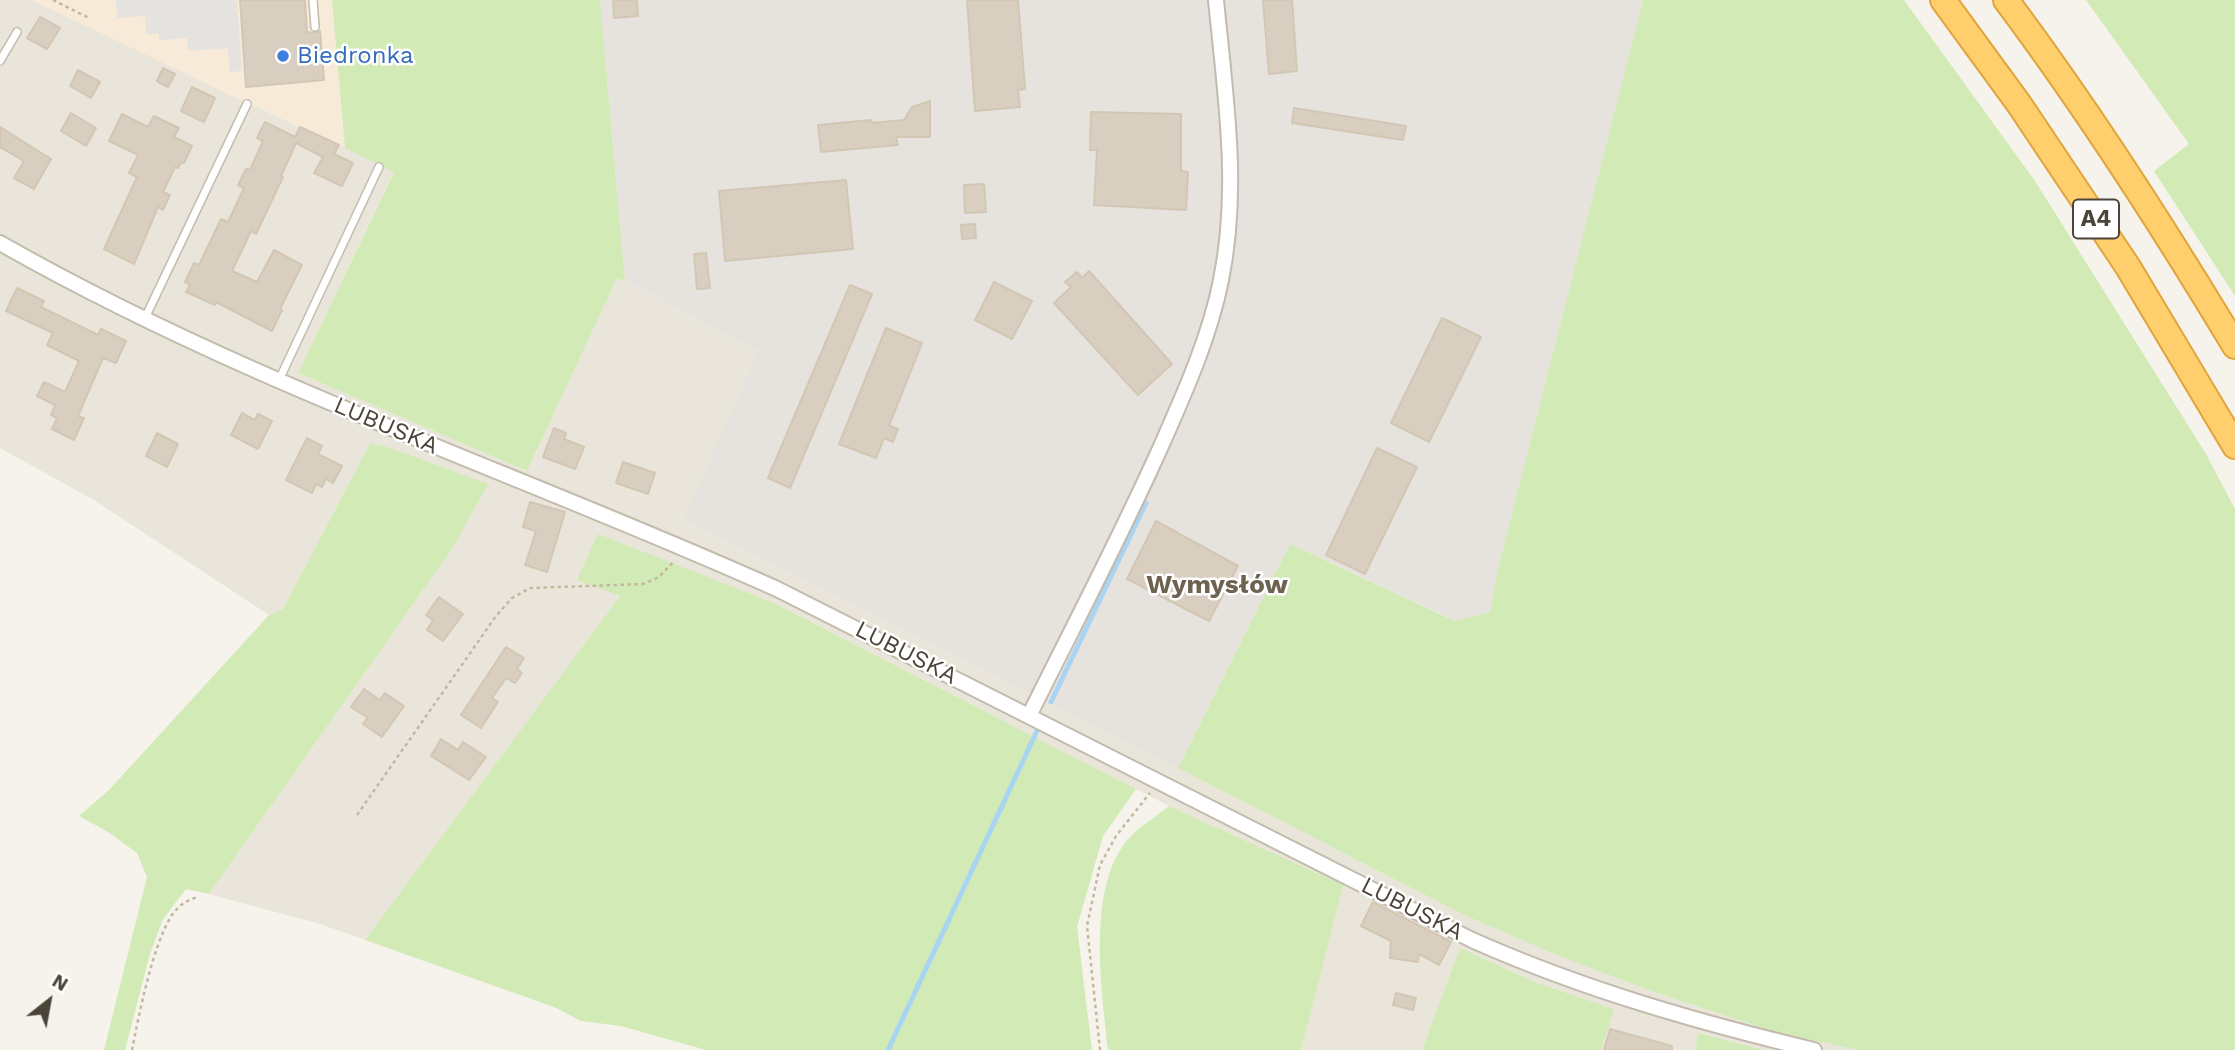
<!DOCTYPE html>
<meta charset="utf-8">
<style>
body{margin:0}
#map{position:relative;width:2235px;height:1050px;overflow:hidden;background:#f6f3ec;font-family:"Work Sans",sans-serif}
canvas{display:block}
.north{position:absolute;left:14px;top:966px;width:70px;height:70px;-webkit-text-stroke:5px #fff;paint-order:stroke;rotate:31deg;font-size:19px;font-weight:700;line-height:28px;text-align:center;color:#4b4439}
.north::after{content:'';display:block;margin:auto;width:24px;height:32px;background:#4b4439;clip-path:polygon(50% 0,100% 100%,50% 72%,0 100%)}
</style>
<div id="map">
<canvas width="2235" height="1050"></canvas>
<div class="north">N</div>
</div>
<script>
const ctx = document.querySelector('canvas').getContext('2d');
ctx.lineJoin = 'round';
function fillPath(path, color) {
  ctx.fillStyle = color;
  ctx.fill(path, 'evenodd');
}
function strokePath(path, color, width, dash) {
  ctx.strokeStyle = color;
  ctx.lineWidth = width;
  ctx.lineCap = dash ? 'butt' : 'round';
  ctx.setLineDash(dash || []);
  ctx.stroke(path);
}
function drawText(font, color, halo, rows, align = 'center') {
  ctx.font = font + ' "Work Sans",sans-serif';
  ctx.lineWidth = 5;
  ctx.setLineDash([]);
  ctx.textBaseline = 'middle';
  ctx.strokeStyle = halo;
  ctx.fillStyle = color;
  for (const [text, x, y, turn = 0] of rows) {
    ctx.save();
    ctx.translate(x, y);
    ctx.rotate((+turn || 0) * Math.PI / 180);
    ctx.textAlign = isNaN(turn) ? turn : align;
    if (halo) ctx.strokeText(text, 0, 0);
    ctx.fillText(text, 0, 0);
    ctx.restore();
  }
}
fillPath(new Path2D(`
 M 0,0 L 32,0 L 394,171 L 298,373 L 527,471 L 617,277 L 758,351 L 685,521 L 1178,768 L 1466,916 L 1554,954 L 1651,991 L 1772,1031 L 1857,1050 L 1764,1050 L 1700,1033 L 1695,1050 L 1601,1050 L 1613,1009 L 1537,983 L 1460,948 L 1422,1050 L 1301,1050 L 1342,885 L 1169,806 L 774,603 L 621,595 L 365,940 L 320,924 L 209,894 L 452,549 L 487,484 L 388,447 L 370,443 L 283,609 L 269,615 L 94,500 L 0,448 Z`), '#eae5da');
fillPath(new Path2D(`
 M 32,0 L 332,0 L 345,148 L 230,95 Z`), '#f7ead8');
fillPath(new Path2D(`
 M 600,0 L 1643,0 L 1497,572 L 1490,612 L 1456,621 L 1290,544 L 1178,768 L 684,520 L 758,351 L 625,281 Z`), '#e6e2dd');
fillPath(new Path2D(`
 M 332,0 L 600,0 L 625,281 L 617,278 L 527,471 L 298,373 L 394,172 L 345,148 Z
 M 1643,0 L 1904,0 L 2035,181 L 2206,454 L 2235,509 L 2235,1050 L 1857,1050 L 1772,1031 L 1651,991 L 1554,954 L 1466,916 L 1178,768 L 1290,544 L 1455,621 L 1490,612 L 1497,572 Z
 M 2086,0 L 2235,0 L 2235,296 L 2154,171 L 2189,144 Z
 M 370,443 L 388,447 L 488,484 L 452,549 L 209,894 L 186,889 L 163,919 L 150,954 L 125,1050 L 104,1050 L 147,877 L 137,853 L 108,832 L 79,816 L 109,790 L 269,615 L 283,609 Z
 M 598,534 L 774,603 L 1136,789 L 1103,836 L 1077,927 L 1092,1050 L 706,1050 L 621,1026 L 581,1021 L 554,1007 L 365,940 L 620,596 L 577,580 Z
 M 1169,806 L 1343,885 L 1301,1050 L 1108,1050 C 1102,991 1085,883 1131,836 C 1142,825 1157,816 1169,806 Z
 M 1460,948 L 1537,983 L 1614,1009 L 1601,1050 L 1422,1050 Z
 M 1699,1033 L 1764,1050 L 1695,1050 Z`), '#d2eab5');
fillPath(new Path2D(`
 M 116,0 L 237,0 L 242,71 L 230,72 L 228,48 L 188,51 L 187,38 L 159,40 L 159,34 L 146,34 L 145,16 L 117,18 Z`), '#e5e3e0');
strokePath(new Path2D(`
 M 1051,702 L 1146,503
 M 888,1050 L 1037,731`), '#a9d4f2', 5);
const building = new Path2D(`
 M 240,0 L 305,0 L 307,32 L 316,33 L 320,31 L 324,80 L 246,87 Z
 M 613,0 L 637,0 L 638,16 L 614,18 Z
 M 967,0 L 1018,0 L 1025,89 L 1018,90 L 1020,107 L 975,111 Z
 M 1263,0 L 1292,0 L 1297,71 L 1269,74 Z
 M 40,17 L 60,28 L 47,49 L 27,38 Z
 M 163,68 L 175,74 L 168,87 L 157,81 Z
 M 78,70 L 100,82 L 91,98 L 70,86 Z
 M 192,87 L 215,98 L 204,122 L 181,111 Z
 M 930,101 L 930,137 L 896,137 L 898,145 L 821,152 L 818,125 L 871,120 L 872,123 L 904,120 L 912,107 Z
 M 1294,108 L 1406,126 L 1403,140 L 1292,123 Z
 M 1091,112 L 1181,114 L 1181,171 L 1188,172 L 1186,210 L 1094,205 L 1097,150 L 1090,150 Z
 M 71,113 L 96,128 L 86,146 L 61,131 Z
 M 122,114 L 148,127 L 154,116 L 179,128 L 174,137 L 192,146 L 184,163 L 181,162 L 178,168 L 175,167 L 163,192 L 170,195 L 163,210 L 158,207 L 134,264 L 104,249 L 137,177 L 129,173 L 138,155 L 109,141 Z
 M 265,122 L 295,137 L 300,127 L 339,145 L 334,154 L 353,163 L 342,186 L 314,173 L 323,157 L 296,143 L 281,176 L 283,177 L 256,234 L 251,231 L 232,271 L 257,282 L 274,250 L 302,265 L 280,309 L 282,310 L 272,331 L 216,302 L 215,305 L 186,292 L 190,285 L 185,282 L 194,263 L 199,265 L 221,219 L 228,222 L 244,188 L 238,185 L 246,169 L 250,170 L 263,141 L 257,138 Z
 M 0,127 L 51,159 L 34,189 L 14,178 L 24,161 L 0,147 Z
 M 846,180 L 853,249 L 725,261 L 719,191 Z
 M 984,184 L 986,212 L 965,213 L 964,185 Z
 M 975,224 L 976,238 L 962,239 L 961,225 Z
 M 706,253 L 710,288 L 697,289 L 694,254 Z
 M 1089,271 L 1172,364 L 1138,395 L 1054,303 L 1071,287 L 1065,282 L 1077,272 L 1082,278 Z
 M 994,282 L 1032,301 L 1012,339 L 975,320 Z
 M 850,285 L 872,294 L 790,488 L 768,478 Z
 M 17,288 L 44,301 L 41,307 L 98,335 L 101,329 L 126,341 L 116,363 L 103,358 L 78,416 L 84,418 L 74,440 L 52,429 L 57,418 L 51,415 L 55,405 L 37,396 L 44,382 L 65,392 L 79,361 L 47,345 L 53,333 L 6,311 Z
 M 1442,318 L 1481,337 L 1429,442 L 1391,423 Z
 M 886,328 L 922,343 L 889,426 L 898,429 L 893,442 L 884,438 L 876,458 L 839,444 Z
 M 242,413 L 255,420 L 258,414 L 272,421 L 258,449 L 231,435 Z
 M 554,428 L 566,433 L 564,439 L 584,447 L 575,469 L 543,457 Z
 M 157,433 L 178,444 L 167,467 L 146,456 Z
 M 307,438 L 322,446 L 318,454 L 342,466 L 333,483 L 326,479 L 322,487 L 316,484 L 312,493 L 286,480 Z
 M 1377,448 L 1417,467 L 1365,574 L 1326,555 Z
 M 623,462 L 655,473 L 648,494 L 616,483 Z
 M 530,502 L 565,512 L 547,572 L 525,565 L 536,531 L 523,527 Z
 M 1156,521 L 1238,566 L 1209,621 L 1127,579 Z
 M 439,597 L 463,614 L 443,641 L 427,630 L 433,620 L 426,615 Z
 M 506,647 L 524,658 L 517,669 L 522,673 L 515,683 L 506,678 L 492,698 L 498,702 L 481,728 L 461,715 Z
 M 364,689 L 380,700 L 385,693 L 404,706 L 382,737 L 363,724 L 368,718 L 351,707 Z
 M 441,739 L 458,750 L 463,742 L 486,757 L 469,780 L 431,756 Z
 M 1373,902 L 1451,942 L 1439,965 L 1419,954 L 1418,962 L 1390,958 L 1391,941 L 1361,926 Z
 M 1396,993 L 1416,998 L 1413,1010 L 1393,1005 Z
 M 1610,1029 L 1672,1046 L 1672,1050 L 1604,1050 Z`);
fillPath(building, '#d8cfc1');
strokePath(building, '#d3c7b4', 2);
const service = new Path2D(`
 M 313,0 L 315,27
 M 0,61 L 17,32
 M 145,318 L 247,104
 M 279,380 L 379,167`);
const minor = new Path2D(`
 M 0,243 C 247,384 519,473 777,589 L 1472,940 C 1582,989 1697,1022 1814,1050
 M 1029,716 C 1074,625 1121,536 1162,444 C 1185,392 1210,336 1221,280 C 1240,187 1225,93 1216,0`);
const motorway = new Path2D(`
 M 1943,0 L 2019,104 L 2128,267 L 2235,446
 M 2006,0 C 2089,111 2164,228 2235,346`);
strokePath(service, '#c2bbae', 10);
strokePath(minor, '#c2bbae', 18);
strokePath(motorway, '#e0a43c', 28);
strokePath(new Path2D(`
 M 53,0 L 89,18
 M 357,815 L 496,616 L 512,598 L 530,588 L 643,584 L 659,577 L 674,561
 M 132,1050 C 139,1014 153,944 172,915 C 179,905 187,900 198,897
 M 1100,1050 L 1087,926 L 1100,865 L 1116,836 L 1150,793`), '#c4b79f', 2.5, [3.5, 3.5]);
strokePath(service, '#fff', 7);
strokePath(minor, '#fff', 14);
strokePath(motorway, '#ffcf6e', 24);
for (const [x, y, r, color] of [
 [283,56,7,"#3f7fe0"]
]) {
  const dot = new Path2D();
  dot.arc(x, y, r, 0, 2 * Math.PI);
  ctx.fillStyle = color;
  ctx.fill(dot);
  strokePath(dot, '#fff', 2.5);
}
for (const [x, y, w] of [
 [2096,219,46]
]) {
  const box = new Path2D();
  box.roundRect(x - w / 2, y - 19.5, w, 39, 5);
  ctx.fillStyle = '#fff';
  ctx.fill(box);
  strokePath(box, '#4b4439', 2);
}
drawText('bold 23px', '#4b4439', null, [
 ["A4",2096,219]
]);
drawText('24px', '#366cbe', '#fff', [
 ["Biedronka",297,56]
], 'left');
drawText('24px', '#4b4439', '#fff', [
 ["LUBUSKA",386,426,23],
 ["LUBUSKA",906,653,27],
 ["LUBUSKA",1412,909,27]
]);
drawText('bold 26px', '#6e6250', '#fff', [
 ["Wymysłów",1217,585]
]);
</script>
